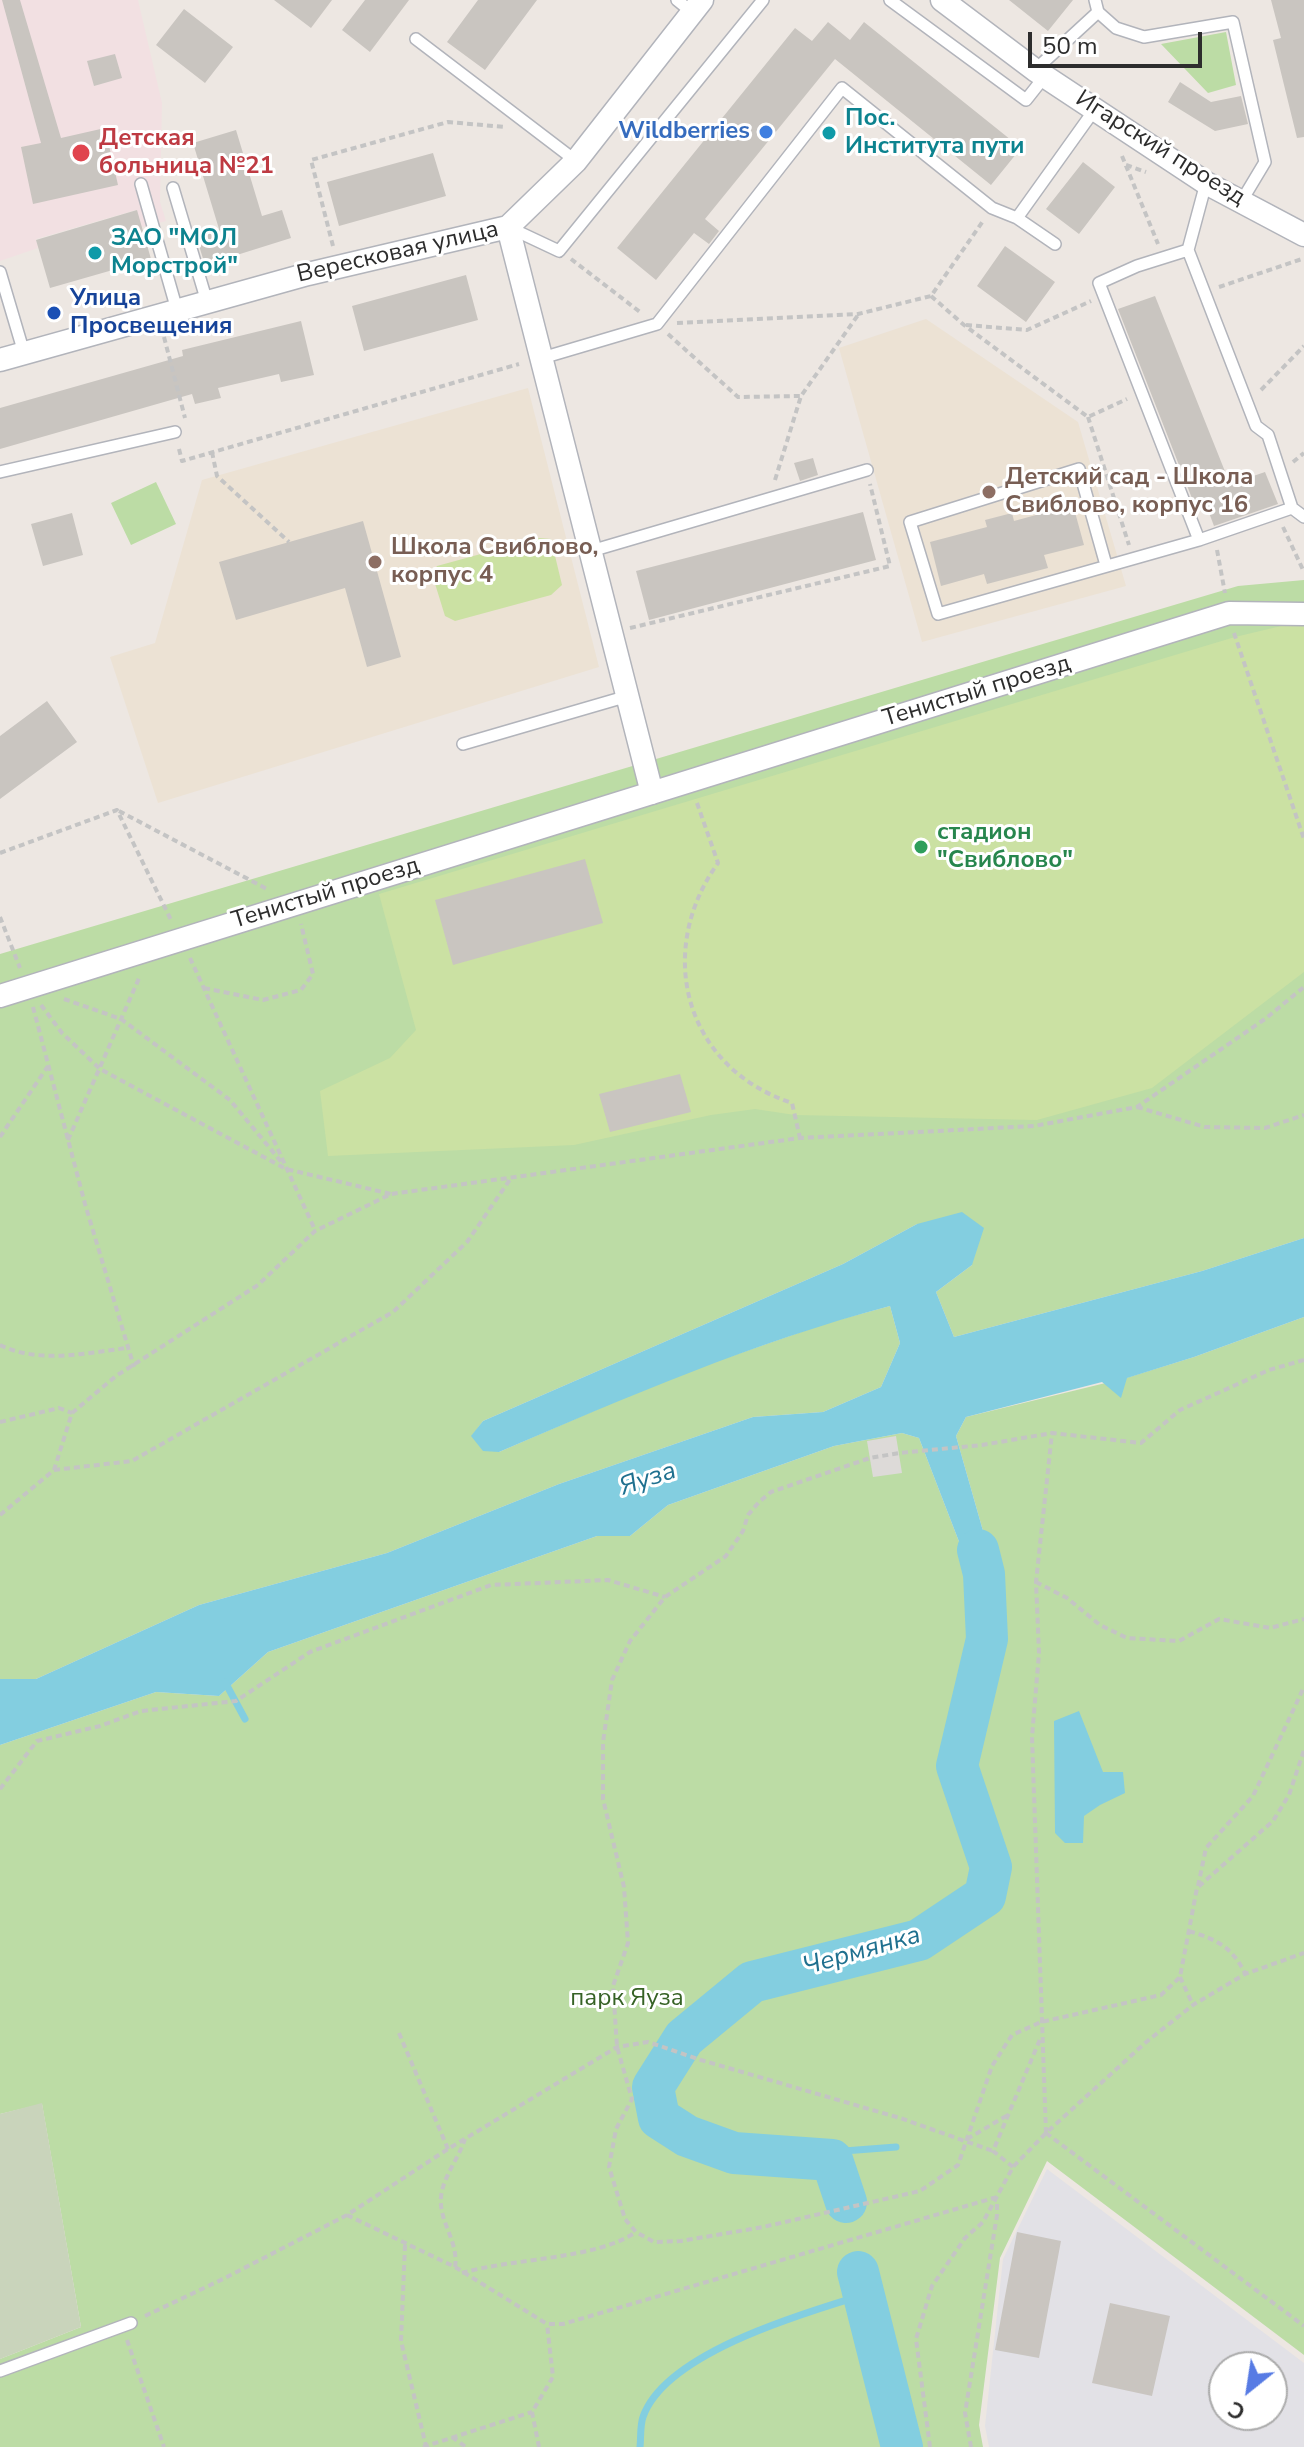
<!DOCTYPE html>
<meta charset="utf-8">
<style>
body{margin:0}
#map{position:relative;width:1304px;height:2447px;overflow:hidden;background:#ede7e2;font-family:"Nunito Sans",sans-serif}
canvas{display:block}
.north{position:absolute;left:1208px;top:2351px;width:80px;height:80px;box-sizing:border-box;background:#fff;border:2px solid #ababab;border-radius:50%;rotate:210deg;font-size:22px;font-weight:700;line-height:32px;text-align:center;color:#2d2d2d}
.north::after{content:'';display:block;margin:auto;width:28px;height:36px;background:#577be4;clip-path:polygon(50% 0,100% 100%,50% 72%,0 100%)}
.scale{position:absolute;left:1028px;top:32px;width:174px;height:36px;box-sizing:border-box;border:4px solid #2d2d2d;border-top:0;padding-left:10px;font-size:24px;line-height:28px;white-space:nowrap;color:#2d2d2d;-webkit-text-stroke:6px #fff;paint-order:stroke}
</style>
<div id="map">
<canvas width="1304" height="2447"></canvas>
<div class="north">С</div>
<div class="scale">50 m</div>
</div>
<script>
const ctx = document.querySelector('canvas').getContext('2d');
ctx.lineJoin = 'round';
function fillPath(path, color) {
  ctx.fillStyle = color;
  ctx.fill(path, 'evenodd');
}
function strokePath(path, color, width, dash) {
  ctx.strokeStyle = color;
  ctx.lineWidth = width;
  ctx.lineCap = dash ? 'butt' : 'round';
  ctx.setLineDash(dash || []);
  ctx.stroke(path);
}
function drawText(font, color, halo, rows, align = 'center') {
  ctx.font = font + ' "Nunito Sans",sans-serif';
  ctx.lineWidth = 6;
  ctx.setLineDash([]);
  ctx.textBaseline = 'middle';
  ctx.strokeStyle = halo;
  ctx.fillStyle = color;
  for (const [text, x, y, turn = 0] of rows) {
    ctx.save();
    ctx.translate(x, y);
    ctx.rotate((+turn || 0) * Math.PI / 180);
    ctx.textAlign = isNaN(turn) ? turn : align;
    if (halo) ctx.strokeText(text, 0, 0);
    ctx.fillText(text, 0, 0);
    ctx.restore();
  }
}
fillPath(new Path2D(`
 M 1047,2169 L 1304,2363 L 1304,2447 L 989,2447 L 985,2426 L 1003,2259 ZM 1224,2367 L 1272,2367 L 1272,2415 L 1224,2415 Z`), '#e2e1e6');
fillPath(new Path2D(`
 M 926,319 L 1078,422 L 1126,586 L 922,642 L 839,348 Z
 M 528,388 L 599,667 L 158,803 L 110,657 L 155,643 L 202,480 Z`), '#ece2d4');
fillPath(new Path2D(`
 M 0,0 L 138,0 L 162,103 L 160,202 L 166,221 L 142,227 L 136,210 L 36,239 L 38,248 L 0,261 Z`), '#f2e0e2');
fillPath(new Path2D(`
 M 1226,32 L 1236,85 L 1208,93 L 1161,44 Z
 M 156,482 L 176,524 L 131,545 L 111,503 Z
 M 1304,580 L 1304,1238 L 1202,1271 L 954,1337 L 936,1292 L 972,1265 L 917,1224 L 843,1264 L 483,1421 L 472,1436 L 499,1452 L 674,1376 L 827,1323 L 890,1306 L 900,1343 L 881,1387 L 823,1412 L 753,1417 L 559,1484 L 387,1553 L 199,1605 L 36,1679 L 0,1679 L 0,954 L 1238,586 Z
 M 1304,1317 L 1304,2355 L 1047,2161 L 1000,2258 L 979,2425 L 983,2447 L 0,2447 L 0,2359 L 81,2327 L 42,2104 L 0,2114 L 0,1745 L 156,1692 L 219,1696 L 268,1652 L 597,1536 L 630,1536 L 668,1505 L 834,1446 L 902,1433 L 919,1438 L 963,1552 L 985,1626 L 987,1545 L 956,1436 L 966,1417 L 1126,1378 L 1194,1357 Z`), '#bcdca5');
fillPath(new Path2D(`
 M 42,2103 L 81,2327 L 0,2359 L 0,2114 Z`), '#c9d4bb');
fillPath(new Path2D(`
 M 539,538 L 551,539 L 562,585 L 551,595 L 455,621 L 445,616 L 432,574 L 437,566 Z
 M 1298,622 L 1304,623 L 1304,972 L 1152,1088 L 1037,1120 L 795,1115 L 755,1109 L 711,1115 L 574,1145 L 328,1156 L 320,1091 L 390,1058 L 416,1030 L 379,894 L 1235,637 Z`), '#cbe1a3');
fillPath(new Path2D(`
 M 896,1436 L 902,1473 L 873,1477 L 867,1441 Z`), '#dddad8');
fillPath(new Path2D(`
 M 962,1212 L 984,1228 L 972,1265 L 936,1292 L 954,1337 L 1202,1271 L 1304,1238 L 1304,1317 L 1194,1357 L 1127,1378 L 1121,1398 L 1102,1382 L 966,1417 L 956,1436 L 987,1545 L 985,1630 L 963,1552 L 919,1438 L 902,1433 L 834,1446 L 668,1505 L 630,1536 L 597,1536 L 268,1652 L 219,1696 L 156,1692 L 0,1745 L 0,1679 L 36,1679 L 199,1605 L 387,1553 L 559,1484 L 753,1417 L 823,1412 L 881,1387 L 900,1343 L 890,1306 C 754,1342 627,1397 499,1452 L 483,1451 L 471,1436 L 483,1421 L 843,1264 L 917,1224 Z
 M 1079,1711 L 1103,1772 L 1123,1772 L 1125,1793 L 1100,1805 L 1084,1816 L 1083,1843 L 1065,1843 L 1055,1833 L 1054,1721 Z`), '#83cee0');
strokePath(new Path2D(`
 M 225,1682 L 245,1719
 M 832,2160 L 844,2151 L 896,2147
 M 640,2447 C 641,2438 640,2425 643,2417 C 665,2353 804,2313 863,2295`), '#83cee0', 7);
strokePath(new Path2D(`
 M 846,2202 L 832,2160 L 734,2153 L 687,2136 L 659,2118 L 653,2087 L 684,2038 L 752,1982 L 919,1940 L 985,1896 L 991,1867 L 957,1766 L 987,1639 L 984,1574 L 978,1550
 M 858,2272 L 902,2447`), '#83cee0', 42);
fillPath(new Path2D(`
 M 2,0 L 20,0 L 61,138 L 105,128 L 118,185 L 33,204 L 21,147 L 41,143 Z
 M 274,0 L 332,0 L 311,28 Z
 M 365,0 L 409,0 L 370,52 L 342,30 Z
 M 478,0 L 537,0 L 485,70 L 447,42 Z
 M 1009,0 L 1073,0 L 1048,31 Z
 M 1271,0 L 1304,0 L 1304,137 L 1297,138 L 1273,40 L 1281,38 Z
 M 184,9 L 233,47 L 205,83 L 156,45 Z
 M 828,22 L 850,40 L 864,22 L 1021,148 L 991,185 L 835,59 L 705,219 L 719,231 L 709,244 L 694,233 L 656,280 L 617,248 L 795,28 L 812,41 Z
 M 115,54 L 122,78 L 94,86 L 87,61 Z
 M 1180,82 L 1211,102 L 1241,96 L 1248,124 L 1215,131 L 1168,102 Z
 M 236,130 L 262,216 L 282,210 L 291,238 L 205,265 L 196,236 L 219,229 L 193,143 Z
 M 433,153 L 446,196 L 339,226 L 327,182 Z
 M 1083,162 L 1115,187 L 1079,234 L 1046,209 Z
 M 137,210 L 151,259 L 50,288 L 36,240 Z
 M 1005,246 L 1055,282 L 1026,322 L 977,286 Z
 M 466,275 L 478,320 L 364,351 L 352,306 Z
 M 1155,296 L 1230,484 L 1265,472 L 1278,504 L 1214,526 L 1205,502 L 1195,506 L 1118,309 Z
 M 301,321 L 314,375 L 281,382 L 279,374 L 218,388 L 221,398 L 195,404 L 192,394 L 0,449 L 0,408 L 183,356 L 182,350 Z
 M 813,458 L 818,475 L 800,481 L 794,463 Z
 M 1073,505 L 1084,545 L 1044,555 L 1048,568 L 987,584 L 984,574 L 941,586 L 930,542 L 987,527 L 985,520 L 1012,513 L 1014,521 Z
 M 863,512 L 876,560 L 649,620 L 636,571 Z
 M 72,513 L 83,555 L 43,566 L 31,524 Z
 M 363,521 L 401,657 L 367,667 L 345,588 L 236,620 L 219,562 Z
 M 47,701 L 77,742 L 0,799 L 0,736 Z
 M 585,859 L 603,923 L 453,965 L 435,900 Z
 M 680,1074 L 691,1112 L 610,1132 L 599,1094 Z
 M 1017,2232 L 1061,2241 L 1039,2358 L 995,2350 Z
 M 1110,2303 L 1170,2316 L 1152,2396 L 1092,2383 Z`), '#c9c5c0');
const lane = new Path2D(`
 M 677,0 L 693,13
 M 890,0 L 1026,100 L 1045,76
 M 1098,12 L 1116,28 L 1144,37 L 1233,22 L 1265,162 L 1241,202
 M 416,39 L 576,161
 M 1035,70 L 1098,12 L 1095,0
 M 1206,183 L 1188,250 L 1256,426 L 1268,435 L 1292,508 L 1304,517
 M 141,184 L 177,310
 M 173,188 L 207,302
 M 1017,218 L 1055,244
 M 508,227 L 559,251 L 763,0
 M 1188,250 L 1137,266 L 1099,283 L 1199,540 L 1292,508
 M 0,272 L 24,353
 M 542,358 L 657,324 L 842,88 L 992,208 L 1017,218 L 1095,109
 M 0,472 L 175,432
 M 591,551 L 867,470
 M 1106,565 L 1079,469 L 910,522 L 938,614 L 1199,540
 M 463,744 L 628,696
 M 0,2371 L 131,2323`);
const street = new Path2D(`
 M 942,0 L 1035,70 L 1206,183 L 1304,235
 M 508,227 L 652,793
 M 0,360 L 308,274 L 508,227 L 576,161 L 702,0
 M 0,996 L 1229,613 L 1304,614`);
strokePath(lane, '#b2b4bb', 14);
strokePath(street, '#b2b4bb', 25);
strokePath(new Path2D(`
 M 1122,156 L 1158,244
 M 1126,165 L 1146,172
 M 333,246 L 311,160 L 448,122 L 505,127
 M 571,259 L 640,312
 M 1219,287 L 1302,259
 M 931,296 L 964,325 L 1088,417 L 1127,399
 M 677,323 L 858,314 L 931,296 L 983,221
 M 966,325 L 1027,330 L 1091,301
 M 668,334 L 738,397 L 801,396
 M 164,337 L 185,418
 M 1261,390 L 1304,346
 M 1088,417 L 1129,545
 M 179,449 L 182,461 L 519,364
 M 212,452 L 217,476 L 289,542
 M 1293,462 L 1304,453
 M 775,480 L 801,396 L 858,315
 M 1283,527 L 1304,572
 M 1217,550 L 1225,593
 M 630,628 L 890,566 L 870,484
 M 1234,633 L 1304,839
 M 697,803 L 718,863 C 654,952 685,1068 792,1103 L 800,1138
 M 119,811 L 267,889
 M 0,853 L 117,810 L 172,922
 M 0,917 L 20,968
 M 190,958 L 315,1230
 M 204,988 L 263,1000 L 301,990 L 313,974 L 301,924
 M 64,999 L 121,1019 L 230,1100 L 283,1164
 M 41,1005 L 62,1033 L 100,1069 L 286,1169 L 391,1194
 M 33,1007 L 85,1204 L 134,1367
 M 1137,1107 L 1205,1127 L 1265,1128 L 1304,1115
 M 0,1137 L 48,1066
 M 68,1140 L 140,976
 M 0,1345 C 39,1364 86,1353 127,1348
 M 1304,1360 L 1269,1370 L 1180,1410 L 1141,1443 L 1052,1433 L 982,1445 L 899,1453 L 870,1458 L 771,1492 L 759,1502 L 748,1515 L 743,1531 L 726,1556 L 665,1597 L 630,1641 L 612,1680 L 603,1742 L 603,1799 L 624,1887 L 628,1943 L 613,1986 L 617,2047 L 632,2099 L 616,2129 L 609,2167 L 625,2219 L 636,2232 L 654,2242 L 681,2241 L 763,2227 L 920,2191 L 958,2165 L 992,2066 L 1012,2035 L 1041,2022 L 1161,1995 L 1180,1977 L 1197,1888 L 1273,1821 L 1289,1795 L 1304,1750
 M 0,1422 L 59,1408 L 72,1413
 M 54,1470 L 132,1461 L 393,1312 L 467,1242 L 511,1178
 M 0,1515 L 54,1470 L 72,1413 L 116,1376 L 258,1285 L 315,1231 L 391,1194 L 800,1138 L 1034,1126 L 1137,1107 L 1265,1019 L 1304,987
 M 1036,1582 L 1067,1598 L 1100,1625 L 1127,1638 L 1179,1641 L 1219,1619 L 1270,1628 L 1304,1619
 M 0,1789 L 37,1741 L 100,1726 L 141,1711 L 236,1701 L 310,1652 L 491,1585 L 608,1580 L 665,1597
 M 1198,1886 L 1206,1848 L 1253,1796 L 1304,1687
 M 1189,1931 C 1217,1940 1231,1946 1245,1973
 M 1180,1977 L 1193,2005
 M 399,2033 L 448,2149
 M 1046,2133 L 1032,1737 L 1039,1653 L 1036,1582 L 1052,1433
 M 1046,2133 L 1304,2326
 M 967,2139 L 1008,2115
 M 1013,2167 L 993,2151 L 1041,2037
 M 347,2215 L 455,2267 L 547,2324 L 563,2324 L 997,2197
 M 405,2245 L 401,2341 L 426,2446
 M 455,2267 C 459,2242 439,2222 441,2198 C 442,2178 459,2158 465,2139
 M 462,2273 C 512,2258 595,2260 636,2232
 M 145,2316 L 223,2279 L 347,2215 L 448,2149 L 617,2047 L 648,2042 L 701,2060 L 900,2118 L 993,2151
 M 127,2340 L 164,2447
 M 452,2437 L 466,2447
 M 423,2447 L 532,2412
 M 539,2447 L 532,2412 L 553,2377 L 547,2324
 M 930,2447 L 916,2339 L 932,2286 L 965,2238 L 983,2222 L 1013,2167 L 1046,2133 L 1145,2043 L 1193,2005 L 1245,1974 L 1304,1953
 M 971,2447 L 965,2413 L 997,2215 L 997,2200`), '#c4c4c4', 4, [6, 4]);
strokePath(lane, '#fff', 11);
strokePath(street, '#fff', 22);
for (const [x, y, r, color] of [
 [766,132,8,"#3f7fe0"],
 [829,133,8,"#0f9aa8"],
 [81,153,10,"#e0444e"],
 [95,253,8,"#0f9aa8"],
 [54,313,8,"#1a4fb4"],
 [989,492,8,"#8d6e63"],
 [375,562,8,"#8d6e63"],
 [921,847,8,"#2e9e5b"]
]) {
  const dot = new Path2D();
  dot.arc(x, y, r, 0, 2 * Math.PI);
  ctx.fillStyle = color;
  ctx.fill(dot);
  strokePath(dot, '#fff', 3);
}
drawText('bold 24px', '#0d838f', '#fff', [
 ["Пос.",845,119],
 ["Института пути",845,147],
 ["ЗАО \"МОЛ",111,239],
 ["Морстрой\"",111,267]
], 'left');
drawText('bold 24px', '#366cbe', '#fff', [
 ["Wildberries",750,132]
], 'right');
drawText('bold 24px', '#be3a42', '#fff', [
 ["Детская",99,139],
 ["больница №21",99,167]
], 'left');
drawText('24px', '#2d2d2d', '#fff', [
 ["Игарский проезд",1160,149,32],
 ["Вересковая улица",398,253,-13],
 ["Тенистый проезд",977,692,-17],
 ["Тенистый проезд",326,894,-17]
]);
drawText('bold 24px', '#164399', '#fff', [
 ["Улица",70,299],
 ["Просвещения",70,327]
], 'left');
drawText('bold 24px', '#785e54', '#fff', [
 ["Детский сад - Школа",1005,478],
 ["Свиблово, корпус 16",1005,506],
 ["Школа Свиблово,",391,548],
 ["корпус 4",391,576]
], 'left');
drawText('bold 24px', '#27864d', '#fff', [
 ["стадион",937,833],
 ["\"Свиблово\"",937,861]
], 'left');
drawText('24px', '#366225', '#fff', [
 ["парк Яуза",627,1999]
]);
drawText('italic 26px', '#1f708f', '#fff', [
 ["Яуза",648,1480,-18],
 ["Чермянка",862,1952,-16]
]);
</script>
